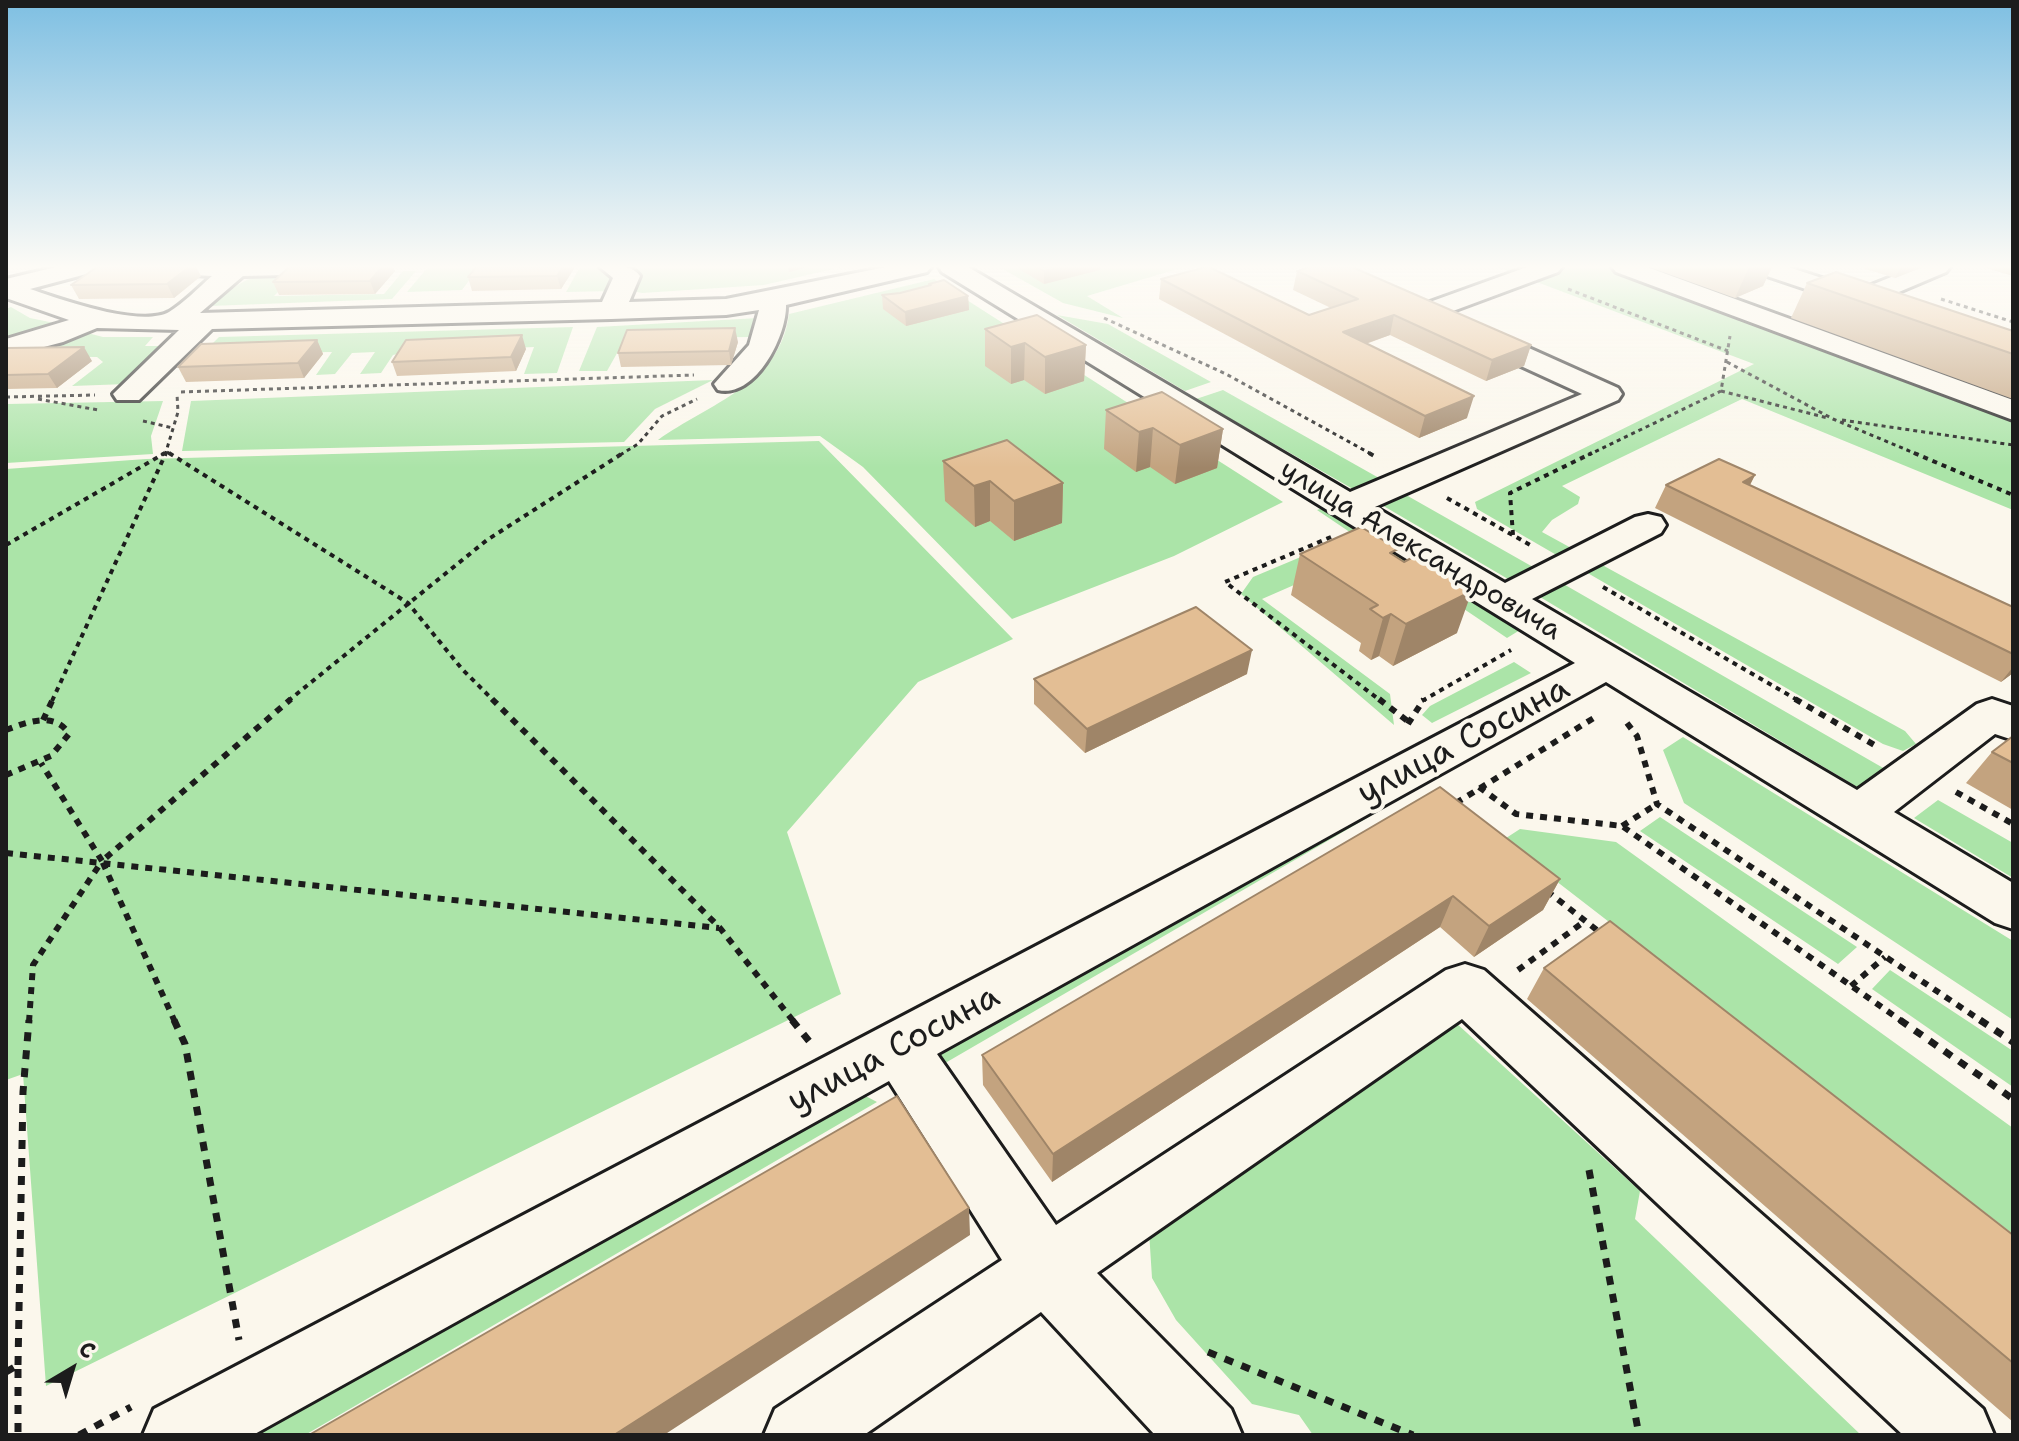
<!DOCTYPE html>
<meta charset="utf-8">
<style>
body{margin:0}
#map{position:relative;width:2019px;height:1441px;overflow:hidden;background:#fbf7ec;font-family:"Shantell Sans",sans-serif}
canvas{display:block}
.frame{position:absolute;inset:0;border:8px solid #1c1c1c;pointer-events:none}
.north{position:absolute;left:32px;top:1329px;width:80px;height:80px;-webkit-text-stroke:6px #fbf7ec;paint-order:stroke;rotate:38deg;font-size:22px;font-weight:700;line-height:32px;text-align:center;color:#1c1c1c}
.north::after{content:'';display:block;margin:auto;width:28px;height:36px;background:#1c1c1c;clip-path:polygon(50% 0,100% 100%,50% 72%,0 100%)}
</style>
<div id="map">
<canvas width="2019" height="1441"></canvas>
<div class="frame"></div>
<div class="north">С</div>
</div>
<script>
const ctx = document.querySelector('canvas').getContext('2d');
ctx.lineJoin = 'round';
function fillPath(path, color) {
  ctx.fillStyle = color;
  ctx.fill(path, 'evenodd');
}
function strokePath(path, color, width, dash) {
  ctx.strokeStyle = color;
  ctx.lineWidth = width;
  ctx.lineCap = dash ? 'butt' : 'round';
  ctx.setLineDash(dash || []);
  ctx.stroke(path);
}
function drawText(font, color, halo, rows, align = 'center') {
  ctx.font = font + ' "Shantell Sans",sans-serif';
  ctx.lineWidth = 8;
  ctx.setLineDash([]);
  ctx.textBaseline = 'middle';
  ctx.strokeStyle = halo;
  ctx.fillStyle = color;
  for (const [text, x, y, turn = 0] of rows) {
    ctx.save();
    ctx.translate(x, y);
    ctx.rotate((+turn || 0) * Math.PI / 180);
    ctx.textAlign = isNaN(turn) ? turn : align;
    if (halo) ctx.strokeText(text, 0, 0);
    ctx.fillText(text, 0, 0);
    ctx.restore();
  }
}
fillPath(new Path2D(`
 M 428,267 L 479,267 L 462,290 L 407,292 Z
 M 580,267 L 599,267 L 618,277 L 612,291 L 566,292 Z
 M 621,267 L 842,267 L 764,285 L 642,293 L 633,291 L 635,275 Z
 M 999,267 L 1184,267 L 1087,296 L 1123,318 L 1063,303 Z
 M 1497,267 L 1609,267 L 2013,418 L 2013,510 L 1742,399 L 1562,486 L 1580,497 L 1578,504 L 1552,520 L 1542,532 L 1905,731 L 1916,744 L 1903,751 L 1883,744 L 1477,509 L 1475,502 L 1754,364 Z
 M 301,269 L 274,296 L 384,294 L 403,271 L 416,271 L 392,299 L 210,306 C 244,276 257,274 301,269 Z
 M 934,279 L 1283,502 L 1174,556 L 1012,619 L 863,467 L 820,436 L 658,440 C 709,403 780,385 789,314 Z
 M 11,307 L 30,318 L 69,326 L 6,340 L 6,309 Z
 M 1057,315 L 1108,324 L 1211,382 L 1185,391 Z
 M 758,318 L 749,337 L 625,339 L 607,371 L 579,371 L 597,327 Z
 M 573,327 L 557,373 L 524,374 L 534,347 L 407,352 L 393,355 L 381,373 L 360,374 L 375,352 L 352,353 L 335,374 L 316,375 L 332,352 L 206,354 L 180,376 L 219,337 Z
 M 80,331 L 103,337 L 153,337 L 145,346 L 168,346 L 127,384 L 72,386 L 103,362 L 97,357 L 6,356 L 6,352 Z
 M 713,380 L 655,409 L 624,442 L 182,451 L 191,401 Z
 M 1223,390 L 1379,478 L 1353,489 L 1196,399 Z
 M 163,401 L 151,436 L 153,454 L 6,463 L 6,404 Z
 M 819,441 L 1013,639 L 918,682 L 787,832 L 841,994 L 46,1386 L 23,1074 L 6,1080 L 6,469 L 146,459 Z
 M 1399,491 L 1533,567 L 1508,579 L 1375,501 Z
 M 1336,503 L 1435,576 L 1520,630 L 1507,638 L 1317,510 Z
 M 1327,546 L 1349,561 L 1262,599 L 1390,694 L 1394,725 L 1241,594 L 1253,577 Z
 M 1560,582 L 1885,769 L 1859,788 L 1535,594 Z
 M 1514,662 L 1531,673 L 1432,723 L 1422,715 L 1430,706 Z
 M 1683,737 L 2013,941 L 2013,1020 L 1684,803 L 1663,750 Z
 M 1405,780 L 1417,789 L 928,1073 L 929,1052 Z
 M 1938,800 L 2013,843 L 2013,878 L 1914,818 Z
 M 1660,817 L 1857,947 L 1838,964 L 1640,831 Z
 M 1520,829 L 1616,842 L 2013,1128 L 2013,1234 L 1503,840 Z
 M 1890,970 L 2013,1051 L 2013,1087 L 1872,989 Z
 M 1455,1022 L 1640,1191 L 1635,1219 L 1861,1435 L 1313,1435 L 1299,1415 L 1252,1404 L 1176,1320 L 1152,1278 L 1149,1231 Z
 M 856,1091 L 877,1102 L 305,1435 L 246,1435 Z`), '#abe4a8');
const minor = new Path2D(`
 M 56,267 L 98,267 L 94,272 L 30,289 C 60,299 140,328 169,312 C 184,303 198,288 212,276 L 155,273 L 152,267 L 298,267 L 285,275 L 243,276 L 200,313 L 602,302 L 613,278 L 600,267 C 614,267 631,263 640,276 L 629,302 L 726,299 L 886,267 L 931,267 L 927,272 L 786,305 C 787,336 755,399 718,390 L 714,384 L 749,345 L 759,310 L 726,315 L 611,319 L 212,329 L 139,400 L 117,400 L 113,394 L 179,330 L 97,328 L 63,342 L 6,357 L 6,339 L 69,320 L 6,298 L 6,279 Z
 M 939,267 L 968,267 L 1350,492 L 1582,394 L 1462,339 L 1458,333 L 1462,327 L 1482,327 L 1618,388 L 1622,394 L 1618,400 L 1375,507 L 1505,583 L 1635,517 L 1648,514 L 1661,517 L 1666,525 L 1661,533 L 1532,599 L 1857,790 L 1977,704 L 1992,699 L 2013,706 L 2013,740 L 1995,734 L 1894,812 L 2013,883 L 2013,929 L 1995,923 L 1606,682 L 937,1054 L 1056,1225 L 1446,970 L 1465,964 L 1484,970 L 1983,1409 L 1994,1435 L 1903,1435 L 1462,1019 L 1097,1273 L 1231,1409 L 1242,1435 L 1155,1435 L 1041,1312 L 864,1435 L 764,1435 L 775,1409 L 1002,1260 L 889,1081 L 253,1435 L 143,1435 L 154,1409 L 1575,663 L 942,272 Z
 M 1527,267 L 1562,267 L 1558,272 L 1426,321 L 1378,301 L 1374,295 L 1378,289 L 1396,289 L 1427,303 Z
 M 1612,267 L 1647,267 L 2013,400 L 2013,420 L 1616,272 Z
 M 1751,267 L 1788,267 L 1859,290 L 1916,267 L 1950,267 L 1946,272 L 1880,300 L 1877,308 L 1868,310 L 1755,272 Z`);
strokePath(minor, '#1c1c1c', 6);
strokePath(new Path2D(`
 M 1568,289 L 1728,351
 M 1941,299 L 2013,322
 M 1104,318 L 1226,374 L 1373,455
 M 1727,362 L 1833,419 L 1919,455
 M 1721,391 L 1828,418
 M 181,392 L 694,375
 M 6,397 L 95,395
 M 38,399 L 98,410
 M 1842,420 L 2013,445
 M 143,421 L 173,428
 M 167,452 L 172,455
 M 161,455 L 167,452
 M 165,455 L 178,412 L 177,394
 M 620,455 L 638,444 L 662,416 L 697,399
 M 1588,455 L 1721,391 L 1730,336`), '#1c1c1c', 3, [4, 4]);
strokePath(new Path2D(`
 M 169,453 L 408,603 L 462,669 L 494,701
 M 1369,453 L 1376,457
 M 1914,453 L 2013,495
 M 1447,498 L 1532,546
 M 1513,535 L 1510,493 L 1592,453
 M 1331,537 L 1225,582 L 1381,701
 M 6,545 L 165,453
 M 1603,587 L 1799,701
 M 52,701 L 166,453
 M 288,701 L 487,540 L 623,453
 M 1422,701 L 1511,650`), '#1c1c1c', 4, [5, 5]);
strokePath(new Path2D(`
 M 492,699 L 720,928 L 794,1022
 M 1379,699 L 1409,722
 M 1795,699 L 1878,747
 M 43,720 L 53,699
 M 1627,723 L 1637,736 L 1657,804 L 1983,1022
 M 1408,724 L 1424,699
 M 6,730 C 27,722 55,711 69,734 L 51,756 L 6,775
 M 1479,787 L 1516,814 L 1622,826 L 1903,1022
 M 1956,792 L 2013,824
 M 1456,803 L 1597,716
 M 1622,826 L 1657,804
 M 6,853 L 719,928
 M 1547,891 L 1602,934
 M 1518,970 L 1585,921
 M 1851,986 L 1885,957
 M 29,1022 L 33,965 L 102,861 L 41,763
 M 175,1022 L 102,861 L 291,699`), '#1c1c1c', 6, [7, 7]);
strokePath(new Path2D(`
 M 174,1020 L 185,1044 L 239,1340
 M 792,1020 L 809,1041
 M 1900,1020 L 2013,1099
 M 1980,1020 L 2013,1042
 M 1589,1170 L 1639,1435
 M 1208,1352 L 1413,1435
 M 18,1365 L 23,1092 L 29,1020
 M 6,1372 L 18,1365 L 18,1435
 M 79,1435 L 131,1407`), '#1c1c1c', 7, [9, 9]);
fillPath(minor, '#fbf7ec');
fillPath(new Path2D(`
 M 97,267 L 196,267 L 201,276 L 174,298 L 79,299 L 71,285 Z
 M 289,267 L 393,267 L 395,271 L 375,294 L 279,295 L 273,282 Z
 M 575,267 L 561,289 L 472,291 L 468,277 Z
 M 1019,267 L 1100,267 L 1100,270 L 1044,284 L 1019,269 Z
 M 1649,267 L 1772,267 L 1763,286 L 1735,298 Z
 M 1859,267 L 1923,267 L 1895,278 Z
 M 1982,267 L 2013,267 L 2013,276 Z
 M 1297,271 L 1531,345 L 1524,366 L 1486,381 L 1390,335 L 1366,344 L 1467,418 L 1419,438 L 1159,299 L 1161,279 L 1309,315 L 1331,308 L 1293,290 Z
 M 1807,283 L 2013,331 L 2013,399 L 1791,318 Z
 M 929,284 L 968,296 L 969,310 L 906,326 L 883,309 L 882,295 L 900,293 L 929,286 Z
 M 985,329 L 1086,345 L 1084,381 L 1045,394 L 1024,380 L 1011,384 L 985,366 Z
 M 317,340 L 323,354 L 304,378 L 186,382 L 178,367 Z
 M 738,342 L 731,365 L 621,367 L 618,353 Z
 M 6,348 L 92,361 L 57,388 L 6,389 Z
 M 526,349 L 516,371 L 397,376 L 392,362 Z
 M 1106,410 L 1223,429 L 1217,468 L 1175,484 L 1150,467 L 1136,472 L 1104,449 Z
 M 943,461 L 1063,483 L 1062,523 L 1014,541 L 990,521 L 975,527 L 945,501 Z
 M 1755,475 L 1750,485 L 2013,607 L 2013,673 L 2001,682 L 1655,508 L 1666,485 Z
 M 1300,554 L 1396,557 L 1457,633 L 1393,666 L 1379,656 L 1371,660 L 1359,651 L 1361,643 L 1291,595 Z
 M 1247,674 L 1085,753 L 1034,704 L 1034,679 Z
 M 2013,736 L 2013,810 L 1966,783 L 1992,752 Z
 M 1440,787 L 1560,879 L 1543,910 L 1474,957 L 1440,927 L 1052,1182 L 983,1085 L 982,1055 Z
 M 1544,968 L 2013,1235 L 2013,1422 L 1527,999 Z`), '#c3a37f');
fillPath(new Path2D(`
 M 189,267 L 196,267 L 201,276 L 174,298 L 167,284 Z
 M 382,267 L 393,267 L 395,271 L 375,294 L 370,281 Z
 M 563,267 L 575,267 L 561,289 L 557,276 Z
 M 788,267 L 809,267 L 789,272 Z
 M 1062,267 L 1100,267 L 1100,270 L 1044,284 L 1044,271 Z
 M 1749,267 L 1772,267 L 1763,286 L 1735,298 Z
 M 1901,267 L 1923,267 L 1895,278 Z
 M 968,296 L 969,310 L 906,326 L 905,312 Z
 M 1394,315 L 1390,335 L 1339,353 L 1343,332 Z
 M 735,328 L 738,342 L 731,365 L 729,351 Z
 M 522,335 L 526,349 L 516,371 L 511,357 Z
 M 317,340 L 323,354 L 304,378 L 298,363 Z
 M 1025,343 L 1024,380 L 1011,384 L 1011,347 Z
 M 1086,345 L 1084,381 L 1045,394 L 1045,357 Z
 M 1531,345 L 1524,366 L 1486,381 L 1492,360 Z
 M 84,347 L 92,361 L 57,388 L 48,374 Z
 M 1474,396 L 1467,418 L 1419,438 L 1425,416 Z
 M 1153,428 L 1150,467 L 1136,472 L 1139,432 Z
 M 1223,429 L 1217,468 L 1175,484 L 1180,445 Z
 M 1755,475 L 1743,498 L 1743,482 Z
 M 990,481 L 990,521 L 975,527 L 974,486 Z
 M 1063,483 L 1062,523 L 1014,541 L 1014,501 Z
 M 1472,591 L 1457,633 L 1393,666 L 1406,624 Z
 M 1391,614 L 1379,656 L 1371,660 L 1383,618 Z
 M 1252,650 L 1247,674 L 1085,753 L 1087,729 Z
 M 2013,667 L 2013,673 L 2001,682 Z
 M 1560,879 L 1543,910 L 1474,957 L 1489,926 Z
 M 1453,896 L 1440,927 L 1052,1182 L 1053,1154 Z
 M 969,1208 L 970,1235 L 664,1435 L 614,1435 Z`), '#9f8568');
const building = new Path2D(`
 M 97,267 L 189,267 L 167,284 L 71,285 Z
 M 289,267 L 382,267 L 370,281 L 273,282 Z
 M 476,267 L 563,267 L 557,276 L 468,277 Z
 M 1037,267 L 1062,267 L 1044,271 Z
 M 1206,267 L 1209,267 L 1309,315 L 1358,299 L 1297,271 L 1310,267 L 1352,267 L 1531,345 L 1492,360 L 1394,315 L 1343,332 L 1474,396 L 1425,416 L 1161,279 Z
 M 1836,272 L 2013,331 L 2013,354 L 1807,283 Z
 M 944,280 L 968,296 L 905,312 L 882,295 L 900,293 L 931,285 L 929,284 Z
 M 1037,315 L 1086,345 L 1045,357 L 1025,343 L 1011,347 L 985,329 Z
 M 735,328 L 729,351 L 618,353 L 627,330 Z
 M 522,335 L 511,357 L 392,362 L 406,340 Z
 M 317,340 L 298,363 L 178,367 L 201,344 Z
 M 84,347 L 48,374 L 6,375 L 6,348 Z
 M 1162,392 L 1223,429 L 1180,445 L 1153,428 L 1139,432 L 1106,410 Z
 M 1007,440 L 1063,483 L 1014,501 L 990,481 L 974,486 L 943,461 Z
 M 1719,459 L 1755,475 L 1743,482 L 2013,607 L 2013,654 L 1666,485 Z
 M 1361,527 L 1398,549 L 1390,553 L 1404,562 L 1415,556 L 1472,591 L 1406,624 L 1391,614 L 1383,618 L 1370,609 L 1378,605 L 1300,554 Z
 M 1196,607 L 1252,650 L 1087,729 L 1034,679 Z
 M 2013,736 L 2013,763 L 1992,752 Z
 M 1440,787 L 1560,879 L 1489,926 L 1453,896 L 1053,1154 L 982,1055 Z
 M 1610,921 L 2013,1235 L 2013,1363 L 1544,968 Z
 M 897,1096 L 969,1208 L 614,1435 L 309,1435 Z`);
fillPath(building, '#e3be94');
strokePath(building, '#9f8568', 2);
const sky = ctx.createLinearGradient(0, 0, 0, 468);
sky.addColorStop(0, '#7ebfe2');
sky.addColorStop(0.57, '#fdfbf6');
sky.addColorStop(1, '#fdfbf600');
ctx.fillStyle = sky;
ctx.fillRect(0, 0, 2019, 468);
drawText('28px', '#1c1c1c', '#fbf7ec', [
 ["улица Александровича",1420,551,31]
]);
drawText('34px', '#1c1c1c', '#fbf7ec', [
 ["улица Сосина",1464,742,-28],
 ["улица Сосина",894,1050,-28]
]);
</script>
